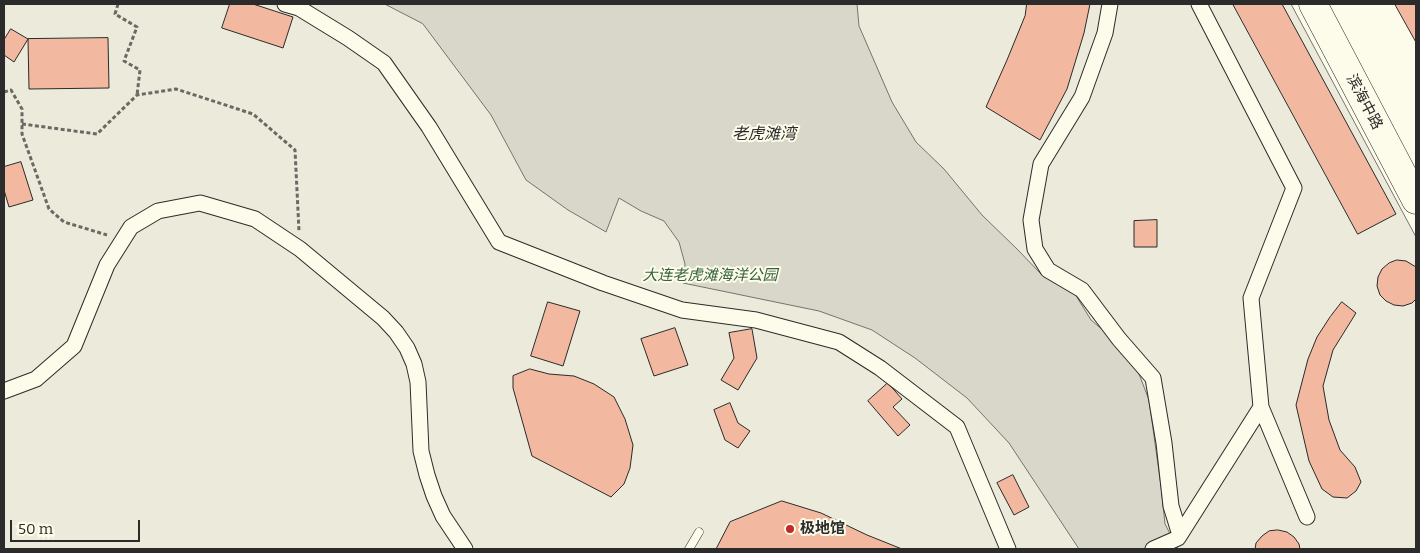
<!DOCTYPE html>
<meta charset="utf-8">
<style>
body{margin:0}
#map{position:relative;width:1420px;height:553px;overflow:hidden;background:#fdfbea;font-family:Bitter,serif}
canvas{display:block}
.frame{position:absolute;inset:0;border:5px solid #2b2b2b;pointer-events:none}
.scale{position:absolute;left:10px;top:520px;width:130px;height:22px;box-sizing:border-box;border:2px solid #2b2b2b;border-top:0;padding-left:6px;font-size:15px;line-height:18px;white-space:nowrap;color:#2b2b2b;-webkit-text-stroke:4px #fdfbea;paint-order:stroke}
</style>
<div id="map">
<canvas width="1420" height="553"></canvas>
<div class="frame"></div>
<div class="scale">50 m</div>
</div>
<script>
const ctx = document.querySelector('canvas').getContext('2d');
ctx.lineJoin = 'round';
function fillPath(path, color) {
  ctx.fillStyle = color;
  ctx.fill(path, 'evenodd');
}
function strokePath(path, color, width, dash) {
  ctx.strokeStyle = color;
  ctx.lineWidth = width;
  ctx.lineCap = dash ? 'butt' : 'round';
  ctx.setLineDash(dash || []);
  ctx.stroke(path);
}
function drawText(font, color, halo, rows, align = 'center') {
  ctx.font = font + ' Bitter,"Noto Sans SC",serif';
  ctx.lineWidth = 4;
  ctx.setLineDash([]);
  ctx.textBaseline = 'middle';
  ctx.strokeStyle = halo;
  ctx.fillStyle = color;
  for (const [text, x, y, turn = 0] of rows) {
    ctx.save();
    ctx.translate(x, y);
    ctx.rotate((+turn || 0) * Math.PI / 180);
    ctx.textAlign = isNaN(turn) ? turn : align;
    if (halo) ctx.strokeText(text, 0, 0);
    ctx.fillText(text, 0, 0);
    ctx.restore();
  }
}
const green = new Path2D(`
 M 4,4 L 1291,4 L 1416,237 L 1416,549 L 4,549 Z`);
fillPath(green, '#ecebdb');
strokePath(green, '#74746e', 1);
const water = new Path2D(`
 M 385,4 L 857,4 L 859,26 L 892,102 L 916,142 L 944,169 L 982,215 L 1017,249 L 1042,275 L 1075,294 L 1091,320 L 1116,341 L 1134,361 L 1149,400 L 1161,486 L 1165,524 L 1178,549 L 1079,549 L 1009,443 L 967,398 L 915,358 L 872,330 L 819,311 L 683,283 L 685,264 L 679,242 L 664,221 L 641,211 L 619,198 L 606,232 L 568,210 L 526,180 L 491,115 L 423,24 Z`);
fillPath(water, '#d8d7c9');
strokePath(water, '#74746e', 1);
const building = new Path2D(`
 M 230,4 L 253,4 L 293,17 L 283,48 L 222,28 Z
 M 1027,4 L 1090,4 L 1084,33 L 1067,89 L 1040,140 L 986,107 L 1007,60 L 1025,16 Z
 M 1233,4 L 1282,4 L 1396,214 L 1358,234 Z
 M 1395,4 L 1416,4 L 1416,42 Z
 M 11,29 L 28,39 L 14,62 L 4,55 L 4,40 Z
 M 108,38 L 109,88 L 29,89 L 28,39 Z
 M 21,162 L 33,200 L 9,207 L 4,190 L 4,167 Z
 M 1157,220 L 1157,247 L 1134,247 L 1134,221 Z
 M 1397,260 L 1406,261 L 1416,267 L 1416,299 L 1412,303 L 1403,306 L 1394,305 L 1386,301 L 1380,295 L 1377,286 L 1378,277 L 1382,269 L 1389,263 Z
 M 548,302 L 580,311 L 563,366 L 531,356 Z
 M 1342,302 L 1356,313 L 1333,350 L 1323,386 L 1329,420 L 1340,450 L 1355,467 L 1361,482 L 1356,491 L 1347,498 L 1333,497 L 1322,489 L 1309,461 L 1296,405 L 1308,359 L 1317,337 L 1330,317 Z
 M 675,328 L 688,365 L 654,376 L 641,339 Z
 M 752,329 L 757,358 L 738,390 L 721,380 L 734,358 L 729,333 Z
 M 530,369 L 549,374 L 574,376 L 594,384 L 614,397 L 625,419 L 633,445 L 630,468 L 624,484 L 611,497 L 532,456 L 513,388 L 513,376 Z
 M 888,383 L 902,399 L 893,407 L 910,425 L 898,436 L 868,401 Z
 M 730,403 L 738,423 L 750,431 L 738,448 L 725,440 L 714,410 Z
 M 1013,475 L 1029,507 L 1014,515 L 997,483 Z
 M 782,501 L 821,513 L 867,535 L 902,549 L 716,549 L 730,522 Z
 M 1278,530 L 1287,532 L 1294,537 L 1299,544 L 1300,549 L 1255,549 L 1256,543 L 1262,536 L 1269,531 Z`);
fillPath(building, '#f2b8a0');
strokePath(building, '#2b2b2b', 1);
const lane = new Path2D(`
 M 689,549 L 699,532`);
const street = new Path2D(`
 M 285,4 L 299,8 L 348,38 L 384,63 L 429,127 L 499,242 L 603,283 L 682,310 L 756,320 L 839,342 L 880,368 L 957,427 L 1008,549
 M 1110,4 L 1105,33 L 1082,97 L 1041,164 L 1031,220 L 1035,249 L 1048,270 L 1082,290 L 1119,339 L 1153,378 L 1164,443 L 1171,506 L 1180,535
 M 1199,4 L 1294,188 L 1251,298 L 1261,407 L 1307,517
 M 4,391 L 36,379 L 74,346 L 107,265 L 131,227 L 158,211 L 200,203 L 255,219 L 300,249 L 383,318 L 396,332 L 407,348 L 414,364 L 418,382 L 421,451 L 427,475 L 434,496 L 443,516 L 465,549
 M 1153,549 L 1178,538 L 1261,407`);
const highway = new Path2D(`
 M 1313,4 L 1416,200`);
strokePath(lane, '#2b2b2b', 9);
strokePath(street, '#2b2b2b', 17);
strokePath(highway, '#2b2b2b', 29);
strokePath(new Path2D(`
 M 118,4 L 115,14 L 137,27 L 124,61 L 140,70 L 137,95
 M 4,92 L 11,90 L 22,109 L 22,134 L 49,209 L 64,222 L 107,235
 M 22,124 L 97,134 L 137,95 L 176,89 L 253,114 L 295,150 L 299,231`), '#6a6964', 3, [4, 2.5]);
strokePath(lane, '#fdfbea', 8);
strokePath(street, '#fdfbea', 15);
strokePath(highway, '#fdfbea', 28);
for (const [x, y, r, color] of [
 [790,529,5,"#c62828"]
]) {
  const dot = new Path2D();
  dot.arc(x, y, r, 0, 2 * Math.PI);
  ctx.fillStyle = color;
  ctx.fill(dot);
  strokePath(dot, '#fdfbea', 2);
}
drawText('15px', '#2b2b2b', '#fdfbea', [
 ["滨海中路",1364,102,62]
]);
drawText('italic 15px', '#34623c', '#fdfbea', [
 ["大连老虎滩海洋公园",710,276]
]);
drawText('bold 15px', '#2b2b2b', '#fdfbea', [
 ["极地馆",800,529]
], 'left');
drawText('italic 16px', '#2b2b2b', '#fdfbea', [
 ["老虎滩湾",764,135]
]);
</script>
